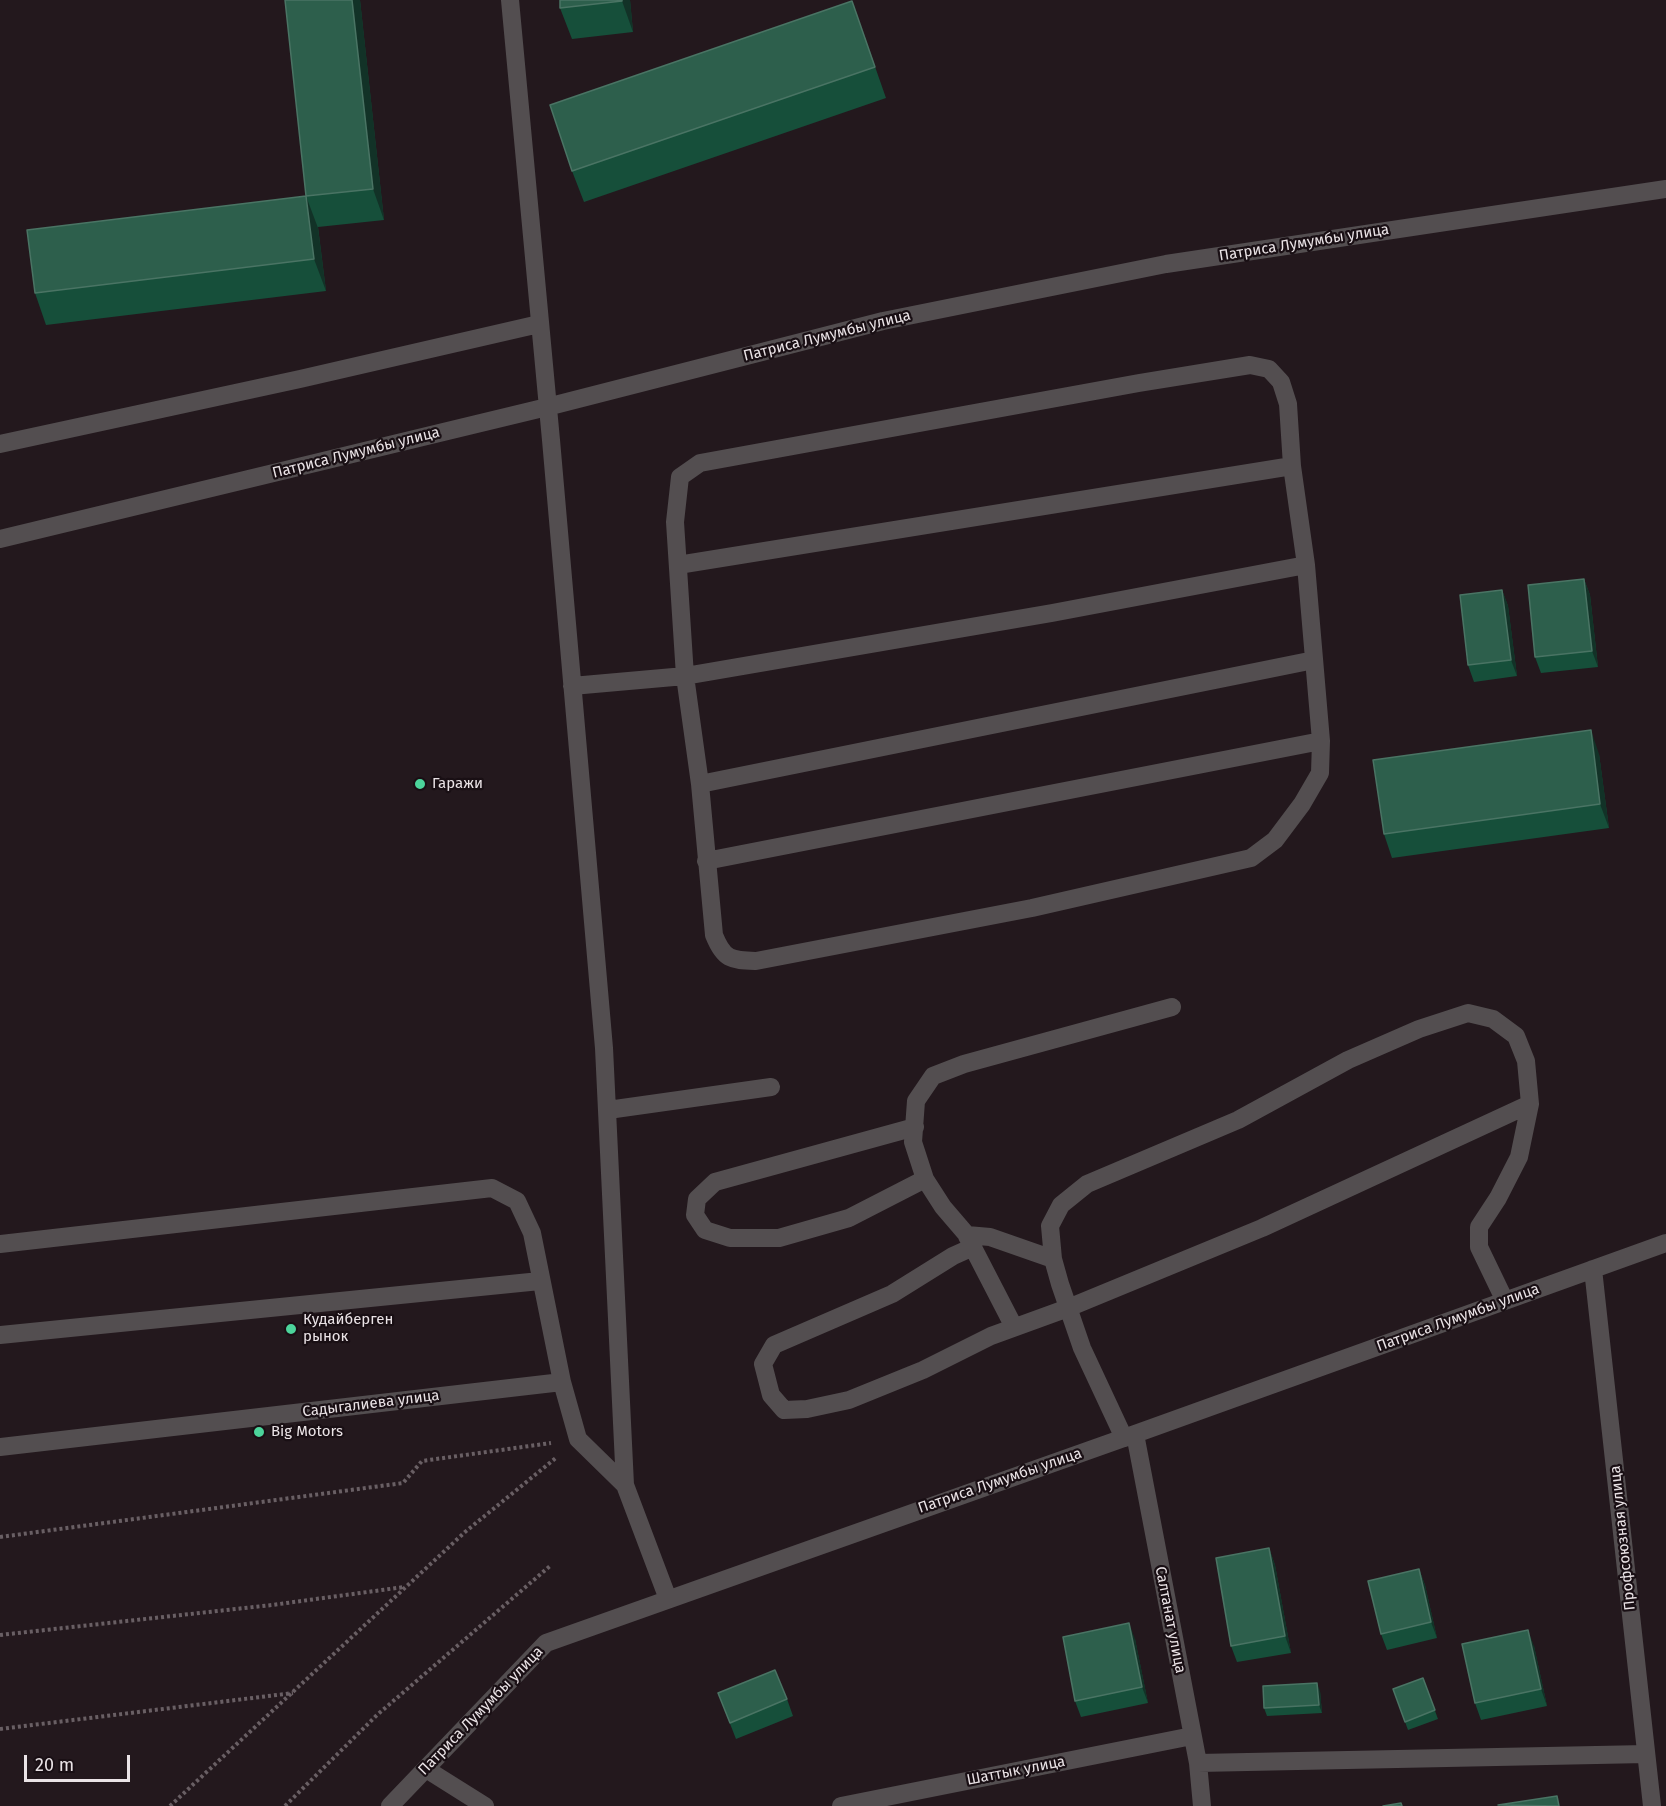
<!DOCTYPE html>
<meta charset="utf-8">
<style>
body{margin:0}
#map{position:relative;width:1666px;height:1806px;overflow:hidden;background:#23181d;font-family:"Fira Sans",sans-serif}
canvas{display:block}
.scale{position:absolute;left:24px;top:1755px;width:106px;height:27px;box-sizing:border-box;border:3px solid #eae3e6;border-top:0;padding-left:8px;font-size:18px;line-height:21px;white-space:nowrap;color:#eae3e6;-webkit-text-stroke:4px #190f14;paint-order:stroke}
</style>
<div id="map">
<canvas width="1666" height="1806"></canvas>
<div class="scale">20 m</div>
</div>
<script>
const ctx = document.querySelector('canvas').getContext('2d');
ctx.lineJoin = 'round';
function strokePath(path, color, width, dash) {
  ctx.strokeStyle = color;
  ctx.lineWidth = width;
  ctx.lineCap = dash ? 'butt' : 'round';
  ctx.setLineDash(dash || []);
  ctx.stroke(path);
}
function fillPath(path, color) {
  ctx.fillStyle = color;
  ctx.fill(path, 'evenodd');
}
function drawText(font, color, halo, rows, align = 'center') {
  ctx.font = font + ' "Fira Sans",sans-serif';
  ctx.lineWidth = 4.5;
  ctx.setLineDash([]);
  ctx.textBaseline = 'middle';
  ctx.strokeStyle = halo;
  ctx.fillStyle = color;
  for (const [text, x, y, turn = 0] of rows) {
    ctx.save();
    ctx.translate(x, y);
    ctx.rotate((+turn || 0) * Math.PI / 180);
    ctx.textAlign = isNaN(turn) ? turn : align;
    if (halo) ctx.strokeText(text, 0, 0);
    ctx.fillText(text, 0, 0);
    ctx.restore();
  }
}
strokePath(new Path2D(`
 M 0,1537 L 403,1483 L 422,1461 L 551,1443
 M 0,1635 L 272,1605 L 404,1587
 M 0,1729 L 293,1693
 M 170,1806 L 465,1532 L 557,1457
 M 285,1806 L 377,1715 L 550,1566`), '#695f64', 4, [3, 3]);
strokePath(new Path2D(`
 M 510,0 L 551,440 L 604,1048 L 625,1485
 M 1250,365 L 1269,369 L 1281,382 L 1288,404 L 1292,466 L 1306,565 L 1321,741 L 1320,773 L 1302,804 L 1275,840 L 1251,858 L 1032,908 L 756,961 C 731,960 724,960 714,935 L 700,784 L 685,676 L 675,522 L 680,477 L 700,463 L 1139,383 Z
 M 0,444 L 300,379 L 539,324
 M 0,539 L 547,407 L 883,321 L 1166,264 L 1666,189
 M 678,565 L 1292,466
 M 572,686 L 685,676 L 1052,613 L 1306,565
 M 700,784 L 1314,660
 M 706,861 L 1321,741
 M 608,1110 L 771,1087
 M 915,1127 L 715,1182 L 697,1199 L 695,1215 L 705,1230 L 730,1238 L 779,1238 L 849,1218 L 925,1179
 M 967,1236 L 1014,1327
 M 0,1244 L 492,1188 L 517,1201 L 532,1233 L 562,1382 L 578,1439 L 625,1485 L 668,1599
 M 973,1247 L 953,1256 L 892,1294 L 774,1345 L 763,1364 L 771,1395 L 784,1410 L 807,1409 L 849,1400 L 923,1370 L 991,1336 L 1068,1308 L 1262,1228 L 1530,1104
 M 1053,1259 L 990,1237 L 967,1235 L 943,1207 L 925,1179 L 913,1142 L 916,1101 L 933,1076 L 964,1064 L 1172,1007
 M 1593,1269 L 1652,1806
 M 0,1335 L 540,1281
 M 1135,1434 L 1198,1763 L 1202,1806
 M 1124,1438 L 1082,1348 L 1060,1284 L 1053,1259 L 1050,1226 L 1061,1205 L 1087,1184 L 1238,1120 L 1348,1060 L 1419,1029 L 1468,1013 L 1493,1019 L 1516,1036 L 1526,1061 L 1530,1104 L 1519,1157 L 1498,1198 L 1479,1227 L 1479,1247 L 1505,1301
 M 0,1447 L 562,1382
 M 1198,1763 L 1646,1754
 M 426,1769 L 485,1806
 M 390,1806 L 546,1643 L 1135,1434 L 1666,1243
 M 841,1806 L 1192,1736`), '#534e50', 18);
fillPath(new Path2D(`
 M 285,0 L 360,0 L 384,220 L 318,227 L 326,291 L 46,325 L 35,293 L 306,196 Z
 M 560,0 L 630,0 L 633,32 L 572,39 L 560,8 Z
 M 852,1 L 886,98 L 584,202 L 572,171 Z
 M 1584,579 L 1590,595 L 1598,667 L 1541,673 L 1535,657 Z
 M 1502,590 L 1508,606 L 1517,676 L 1474,682 L 1468,665 Z
 M 1599,754 L 1609,828 L 1392,858 L 1384,834 Z
 M 1269,1548 L 1275,1565 L 1291,1653 L 1237,1662 L 1231,1646 Z
 M 1419,1569 L 1425,1585 L 1437,1638 L 1387,1650 L 1381,1634 Z
 M 1135,1639 L 1148,1703 L 1081,1717 L 1075,1701 Z
 M 1534,1646 L 1547,1706 L 1481,1720 L 1475,1703 Z
 M 1423,1678 L 1438,1719 L 1408,1730 L 1393,1689 Z
 M 1320,1691 L 1322,1713 L 1267,1716 L 1264,1708 Z
 M 718,1693 L 787,1699 L 793,1716 L 736,1739 Z`), '#164f3a');
fillPath(new Path2D(`
 M 352,0 L 360,0 L 384,220 L 373,189 Z
 M 622,0 L 630,0 L 633,32 L 622,1 Z
 M 306,196 L 318,228 L 326,291 L 314,259 Z
 M 1584,579 L 1590,595 L 1598,667 L 1592,651 Z
 M 1502,590 L 1508,606 L 1517,676 L 1511,660 Z
 M 1591,730 L 1599,754 L 1609,828 L 1600,804 Z
 M 1269,1548 L 1275,1565 L 1291,1653 L 1285,1636 Z
 M 1419,1569 L 1425,1585 L 1437,1638 L 1431,1622 Z
 M 1129,1623 L 1135,1639 L 1148,1703 L 1142,1687 Z
 M 1528,1630 L 1534,1646 L 1547,1706 L 1541,1689 Z
 M 1317,1683 L 1320,1691 L 1322,1713 L 1319,1705 Z`), '#123227');
const building = new Path2D(`
 M 285,0 L 352,0 L 373,189 L 306,196 Z
 M 560,0 L 622,0 L 622,1 L 560,8 Z
 M 852,1 L 875,67 L 572,171 L 550,105 Z
 M 306,196 L 314,259 L 35,293 L 27,230 Z
 M 1584,579 L 1592,651 L 1535,657 L 1528,585 Z
 M 1502,590 L 1511,660 L 1468,665 L 1460,595 Z
 M 1591,730 L 1600,804 L 1384,834 L 1373,760 Z
 M 1269,1548 L 1285,1636 L 1231,1646 L 1216,1558 Z
 M 1419,1569 L 1431,1622 L 1381,1634 L 1368,1581 Z
 M 1129,1623 L 1142,1687 L 1075,1701 L 1063,1637 Z
 M 1528,1630 L 1541,1689 L 1475,1703 L 1462,1644 Z
 M 775,1670 L 787,1699 L 730,1723 L 718,1693 Z
 M 1423,1678 L 1435,1710 L 1405,1722 L 1393,1689 Z
 M 1317,1683 L 1319,1705 L 1264,1708 L 1263,1686 Z
 M 1557,1796 L 1559,1806 L 1498,1805 Z
 M 1401,1803 L 1402,1806 L 1383,1806 Z`);
fillPath(building, '#2d5f4c');
strokePath(building, '#4a7464', 1.5);
for (const [x, y, r, color] of [
 [420,784,6,"#4cd49b"],
 [291,1329,6,"#4cd49b"],
 [259,1432,6,"#4cd49b"]
]) {
  const dot = new Path2D();
  dot.arc(x, y, r, 0, 2 * Math.PI);
  ctx.fillStyle = color;
  ctx.fill(dot);
  strokePath(dot, '#190f14', 2);
}
drawText('15px', '#eae3e6', '#190f14', [
 ["Патриса Лумумбы улица",1304,243,-9],
 ["Патриса Лумумбы улица",827,336,-14],
 ["Патриса Лумумбы улица",356,453,-14],
 ["Патриса Лумумбы улица",1458,1318,-20],
 ["Садыгалиева улица",371,1404,-7],
 ["Патриса Лумумбы улица",1000,1481,-19],
 ["Профсоюзная улица",1623,1538,-96],
 ["Салтанат улица",1170,1620,79],
 ["Патриса Лумумбы улица",481,1711,-46],
 ["Шаттык улица",1016,1771,-11]
]);
drawText('15px', '#eae3e6', '#190f14', [
 ["Гаражи",432,784],
 ["Кудайберген",303,1320],
 ["рынок",303,1337],
 ["Big Motors",271,1432]
], 'left');
</script>
